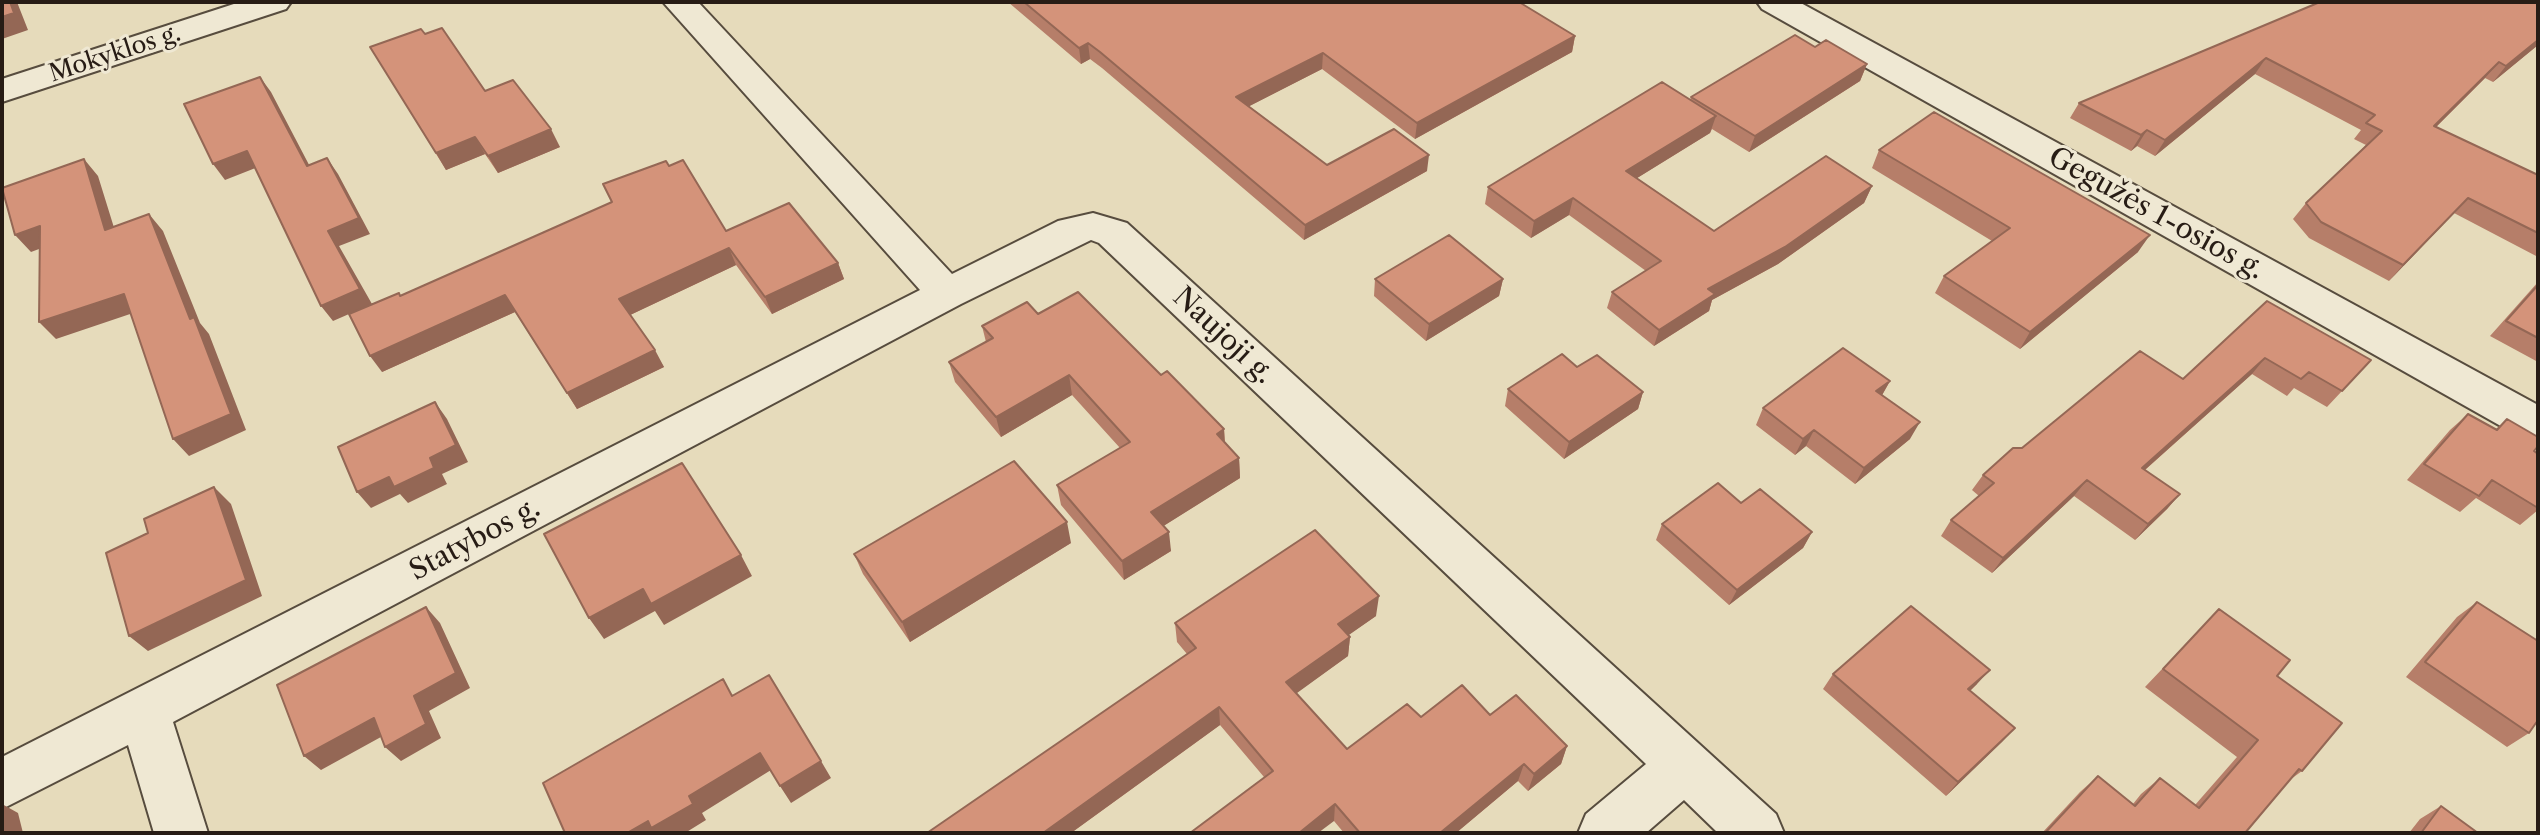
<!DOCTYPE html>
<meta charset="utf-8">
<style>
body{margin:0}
#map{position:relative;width:2540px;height:835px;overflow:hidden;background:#e6dbbb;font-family:"Libre Caslon Text",serif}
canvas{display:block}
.frame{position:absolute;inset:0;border:4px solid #271c15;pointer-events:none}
</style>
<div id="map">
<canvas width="2540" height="835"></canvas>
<div class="frame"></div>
</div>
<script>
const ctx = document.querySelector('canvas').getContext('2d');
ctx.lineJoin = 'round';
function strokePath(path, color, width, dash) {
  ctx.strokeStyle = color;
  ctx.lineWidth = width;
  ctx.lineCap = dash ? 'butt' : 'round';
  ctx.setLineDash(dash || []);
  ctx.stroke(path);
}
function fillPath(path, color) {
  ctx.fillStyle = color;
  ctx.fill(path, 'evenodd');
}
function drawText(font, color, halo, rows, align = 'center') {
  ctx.font = font + ' "Libre Caslon Text",serif';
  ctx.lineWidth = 6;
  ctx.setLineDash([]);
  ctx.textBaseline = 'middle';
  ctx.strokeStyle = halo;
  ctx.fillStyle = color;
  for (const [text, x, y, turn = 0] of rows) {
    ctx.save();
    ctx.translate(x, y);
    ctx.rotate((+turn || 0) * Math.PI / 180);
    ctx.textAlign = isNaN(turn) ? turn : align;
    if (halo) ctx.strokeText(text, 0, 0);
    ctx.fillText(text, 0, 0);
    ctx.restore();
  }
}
const minor = new Path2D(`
 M 240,2 L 291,2 L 286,9 L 2,102 L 2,79 Z
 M 663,2 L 698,2 L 952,274 L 1058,221 L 1093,213 L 1127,223 L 1776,814 L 1784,833 L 1718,833 L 1684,800 L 1646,833 L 1578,833 L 1586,814 L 1646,764 L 1099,243 L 1091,240 L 961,304 L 173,722 L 208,833 L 154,833 L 128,745 L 2,809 L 2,757 L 920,290 Z
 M 1757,2 L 1799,2 L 2538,405 L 2538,443 L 2522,438 L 1762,9 Z`);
strokePath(minor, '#574c3e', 4);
fillPath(minor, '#efe8d3');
fillPath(new Path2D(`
 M 1008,2 L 1519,2 L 1575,36 L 1572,52 L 1415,139 L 1322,69 L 1249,106 L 1327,165 L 1427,171 L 1304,240 L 1102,68 L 1090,59 L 1081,64 Z
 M 2320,2 L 2538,2 L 2538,45 L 2493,82 L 2485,78 L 2436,127 L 2538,175 L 2538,257 L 2454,213 L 2389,281 L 2309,238 L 2293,219 L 2306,203 L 2366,145 L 2354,139 L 2361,130 L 2255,74 L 2155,156 L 2137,146 L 2131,151 L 2070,118 L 2079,103 Z
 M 425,34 L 485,91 L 560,147 L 498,173 L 485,154 L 446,170 L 370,47 Z
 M 1815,47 L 1867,64 L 1860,81 L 1749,152 L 1712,129 L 1710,133 L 1637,178 L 1714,231 L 1872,186 L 1864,203 L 1778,264 L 1712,300 L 1709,311 L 1654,346 L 1607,308 L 1612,292 L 1646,271 L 1569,215 L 1531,238 L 1485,204 L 1488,187 L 1690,100 L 1691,97 Z
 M 1879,150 L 2138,252 L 2020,349 L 1935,293 L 1944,276 L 1992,241 L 1872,168 Z
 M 669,166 L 726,231 L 838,263 L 844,279 L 772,314 L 736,265 L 630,315 L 664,367 L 577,409 L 515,312 L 382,372 L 401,296 L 612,202 L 603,184 Z
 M 1375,279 L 1503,279 L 1499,296 L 1426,341 L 1374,296 Z
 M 2538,282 L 2538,362 L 2490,336 Z
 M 2267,301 L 2371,360 L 2327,407 L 2294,388 L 2287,396 L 2252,374 L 2145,470 L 2180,494 L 2167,509 L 2135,540 L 2074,496 L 1992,573 L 1941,536 L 1951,520 L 1979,496 L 1972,490 L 1983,475 L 2022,448 L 2183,379 Z
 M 1038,314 L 1161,375 L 1224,429 L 1225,442 L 1239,458 L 1240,478 L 1163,526 L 1171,551 L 1124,580 L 1061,505 L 1057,485 L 1120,448 L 1072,395 L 1001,437 L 955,382 L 949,362 L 986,342 L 982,326 Z
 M 1577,367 L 1643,392 L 1638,409 L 1564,459 L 1505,406 L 1508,389 Z
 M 1890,381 L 1882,395 L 1910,439 L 1855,484 L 1806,446 L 1795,455 L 1756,425 L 1763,408 Z
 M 2468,414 L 2496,429 L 2507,419 L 2534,451 L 2538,454 L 2538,510 L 2520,525 L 2476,498 L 2460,512 L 2407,480 L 2450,430 Z
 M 1741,503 L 1812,532 L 1803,548 L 1729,605 L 1656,540 L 1662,524 Z
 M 1071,543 L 910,642 L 863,574 L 854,554 Z
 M 2477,602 L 2529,733 L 2507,747 L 2406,677 L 2457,617 Z
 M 2219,609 L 2277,676 L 2302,771 L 2291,779 L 2245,833 L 2042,833 L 2080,792 L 2098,776 L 2133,804 L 2141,794 L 2160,778 L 2195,805 L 2237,757 L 2145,687 Z
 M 1376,616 L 1348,635 L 1350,637 L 1348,656 L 1296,693 L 1347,749 L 1421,717 L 1490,715 L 1567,746 L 1561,764 L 1528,791 L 1518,781 L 1456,833 L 1344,833 L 1334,821 L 1264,777 L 1220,725 L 1071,833 L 927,833 L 1187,654 L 1177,642 L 1175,623 Z
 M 1833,674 L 1977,684 L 1970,691 L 2015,728 L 1946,796 L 1823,689 Z
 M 2441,806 L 2478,833 L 2409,833 L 2420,819 Z`), '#b67e69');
fillPath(new Path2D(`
 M 10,2 L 17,2 L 28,30 L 2,39 L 2,17 Z
 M 1575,36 L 1572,52 L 1415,139 L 1417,123 Z
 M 2538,40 L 2538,45 L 2493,82 L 2506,66 Z
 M 1088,43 L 1090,59 L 1081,64 L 1079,48 Z
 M 1323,53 L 1322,69 L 1236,113 L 1236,97 Z
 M 2266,58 L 2255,74 L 2155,156 L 2165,140 Z
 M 2499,62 L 2485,78 L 2421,142 L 2434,126 Z
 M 1867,64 L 1860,81 L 1749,152 L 1755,136 Z
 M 260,77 L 271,92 L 318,182 L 307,166 Z
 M 1716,116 L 1710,133 L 1621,188 L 1626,171 Z
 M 551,129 L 560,147 L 498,173 L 488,156 Z
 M 2147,130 L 2137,146 L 2131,151 L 2141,135 Z
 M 475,137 L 485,154 L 446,170 L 436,153 Z
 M 247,151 L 258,167 L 225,180 L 213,164 Z
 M 1429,155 L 1427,171 L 1304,240 L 1305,225 Z
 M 327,158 L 338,174 L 370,234 L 339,246 L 372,304 L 333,321 L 321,306 L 328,231 Z
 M 84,159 L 98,176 L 120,247 L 105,230 Z
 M 1872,186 L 1864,203 L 1778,264 L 1712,300 L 1709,311 L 1654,346 L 1659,330 L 1708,289 Z
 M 1573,198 L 1569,215 L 1531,238 L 1534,221 Z
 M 2468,198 L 2454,213 L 2389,281 L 2403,265 Z
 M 149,214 L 163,231 L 200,323 L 209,334 L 246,430 L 189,456 L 173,439 L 190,319 Z
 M 40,226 L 55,243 L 31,252 L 15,235 Z
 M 2150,235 L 2138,252 L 2020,349 L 2030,332 Z
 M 729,248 L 736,265 L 628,316 L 619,299 Z
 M 838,263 L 844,279 L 772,314 L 765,297 Z
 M 1503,279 L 1499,296 L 1426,341 L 1429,324 Z
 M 124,294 L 139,311 L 56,339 L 39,322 Z
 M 505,295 L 515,312 L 382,372 L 370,356 Z
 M 655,350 L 664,367 L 577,409 L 567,393 Z
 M 2265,358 L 2252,374 L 2129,484 L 2142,468 Z
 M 1069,375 L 1072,395 L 1001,437 L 996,417 Z
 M 1890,381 L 1881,397 L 1876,391 Z
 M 1643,392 L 1638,409 L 1564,459 L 1569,442 Z
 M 435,402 L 447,419 L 468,462 L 442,474 L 447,484 L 408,503 L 400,494 L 371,508 L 357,492 L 430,458 Z
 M 1920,422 L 1910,439 L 1855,484 L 1864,468 Z
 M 1224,429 L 1225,449 L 1217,434 Z
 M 1814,430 L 1806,446 L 1795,455 L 1803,439 Z
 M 1239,458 L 1240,478 L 1154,532 L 1151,512 Z
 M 2087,480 L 2074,496 L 1992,573 L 2003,558 Z
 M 214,487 L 231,504 L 262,596 L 148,651 L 129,636 Z
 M 2180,494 L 2167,509 L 2135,540 L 2148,524 Z
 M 1067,522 L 1071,543 L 910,642 L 902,622 Z
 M 1169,532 L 1171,551 L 1124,580 L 1122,561 Z
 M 1812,532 L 1803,548 L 1729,605 L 1737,590 Z
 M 741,555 L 752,576 L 664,625 L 655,611 L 604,639 L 589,618 L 643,589 Z
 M 1379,596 L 1376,616 L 1336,644 L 1338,624 Z
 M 426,607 L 440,623 L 470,688 L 429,711 L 441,738 L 401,761 L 385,747 L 414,696 Z
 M 1350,637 L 1348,656 L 1286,701 L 1286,682 Z
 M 1990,670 L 1977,684 L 1956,704 L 1968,689 Z
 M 1219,707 L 1220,725 L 1071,833 L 1043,833 Z
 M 374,718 L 390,732 L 321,770 L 304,756 Z
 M 2015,728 L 2002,742 L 1946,796 L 1958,782 Z
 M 1567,746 L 1561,764 L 1528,791 L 1534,774 Z
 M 760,753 L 771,770 L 702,813 L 706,820 L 685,833 L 627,833 Z
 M 821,761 L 831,778 L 791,803 L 780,786 Z
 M 1524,764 L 1518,781 L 1456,833 L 1440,833 Z
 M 2,804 L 18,813 L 23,833 L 2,833 Z
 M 1335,804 L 1334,821 L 1318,833 L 1299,833 Z`), '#946755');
const building = new Path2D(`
 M 2,2 L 10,2 L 14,13 L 2,17 Z
 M 1024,2 L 1519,2 L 1575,36 L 1417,123 L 1323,53 L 1236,97 L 1327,165 L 1394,129 L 1429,155 L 1305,225 L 1100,52 L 1088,43 L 1079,48 Z
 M 2320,2 L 2538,2 L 2538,40 L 2506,66 L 2499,62 L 2434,126 L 2538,175 L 2538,233 L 2468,198 L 2403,265 L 2321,222 L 2306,203 L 2382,131 L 2366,123 L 2375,115 L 2266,58 L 2165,140 L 2147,130 L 2141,135 L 2079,103 Z
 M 442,28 L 485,91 L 513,80 L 551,129 L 488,156 L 475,137 L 436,153 L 370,47 L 421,29 L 425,34 Z
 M 1795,35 L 1815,47 L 1826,40 L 1867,64 L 1755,136 L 1691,97 Z
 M 260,77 L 307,166 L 327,158 L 359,218 L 328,231 L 360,289 L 321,306 L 247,151 L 213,164 L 184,104 Z
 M 1662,82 L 1716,116 L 1626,171 L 1714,231 L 1826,156 L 1872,186 L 1785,247 L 1708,289 L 1715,294 L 1659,330 L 1612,292 L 1661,261 L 1573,198 L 1534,221 L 1488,187 Z
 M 1934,112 L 2150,235 L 2030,332 L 1944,276 L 2010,228 L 1879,150 Z
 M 84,159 L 105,230 L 149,214 L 190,319 L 194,317 L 231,414 L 173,439 L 124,294 L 39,322 L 40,226 L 15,235 L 2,188 Z
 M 683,160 L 726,231 L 789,203 L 838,263 L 765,297 L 729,248 L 619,299 L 655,350 L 567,393 L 505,295 L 370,356 L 349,314 L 399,293 L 400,296 L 612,202 L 603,184 L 666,161 L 669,166 Z
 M 1449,235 L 1503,279 L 1429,324 L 1375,279 Z
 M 2538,285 L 2538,338 L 2506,321 Z
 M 1078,292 L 1161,375 L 1167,371 L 1224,429 L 1217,434 L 1239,458 L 1151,512 L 1169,532 L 1122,561 L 1057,485 L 1130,442 L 1069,375 L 996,417 L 949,362 L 993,338 L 982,326 L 1027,302 L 1038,314 Z
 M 2267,301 L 2371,360 L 2342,391 L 2309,372 L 2301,379 L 2265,358 L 2142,468 L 2180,494 L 2148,524 L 2087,480 L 2003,558 L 1951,520 L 1994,483 L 1983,475 L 2013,448 L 2022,448 L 2140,351 L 2183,379 Z
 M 1843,348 L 1890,381 L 1876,391 L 1920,422 L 1864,468 L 1814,430 L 1803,439 L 1763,408 Z
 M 1562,354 L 1577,367 L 1597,355 L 1643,392 L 1569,442 L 1508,389 Z
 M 435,402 L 456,445 L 430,458 L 434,468 L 394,487 L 389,477 L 357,492 L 338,447 Z
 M 2468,414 L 2497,430 L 2507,419 L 2538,437 L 2538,446 L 2534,451 L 2538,454 L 2538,508 L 2492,480 L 2479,496 L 2424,464 Z
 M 1014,461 L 1067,522 L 902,622 L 854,554 Z
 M 682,463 L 741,555 L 651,604 L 643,589 L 589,618 L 544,534 Z
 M 1718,483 L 1741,503 L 1760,489 L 1812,532 L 1737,590 L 1662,524 Z
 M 214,487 L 246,580 L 129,636 L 106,553 L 148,533 L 144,519 Z
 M 1315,530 L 1379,596 L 1338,624 L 1350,637 L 1286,682 L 1347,749 L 1407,704 L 1421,717 L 1462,685 L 1490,715 L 1516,695 L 1567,746 L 1534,774 L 1524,764 L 1440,833 L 1360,833 L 1335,804 L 1299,833 L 1190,833 L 1273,771 L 1219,707 L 1043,833 L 927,833 L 1196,648 L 1175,623 Z
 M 2477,602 L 2538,641 L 2538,720 L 2529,733 L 2425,662 Z
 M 1911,606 L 1990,670 L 1968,689 L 2015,728 L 1958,782 L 1833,674 Z
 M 426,607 L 456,673 L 414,696 L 426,724 L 385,747 L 374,718 L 304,756 L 277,685 Z
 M 2219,609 L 2290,660 L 2277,676 L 2342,723 L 2302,771 L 2299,769 L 2245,833 L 2045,833 L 2098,776 L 2135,806 L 2160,778 L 2199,808 L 2258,740 L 2163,669 Z
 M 769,675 L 821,761 L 780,786 L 760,753 L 689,796 L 693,804 L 651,828 L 648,821 L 627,833 L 565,833 L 543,783 L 723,679 L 732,696 Z
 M 2441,806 L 2478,833 L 2421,833 Z`);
fillPath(building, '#d4937a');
strokePath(building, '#946755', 2);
drawText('24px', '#271c15', '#efe8d3', [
 ["Mokyklos g.",115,54,-18]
]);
drawText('28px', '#271c15', '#efe8d3', [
 ["Gegužės 1-osios g.",2156,214,29],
 ["Naujoji g.",1223,336,43],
 ["Statybos g.",475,540,-28]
]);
</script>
